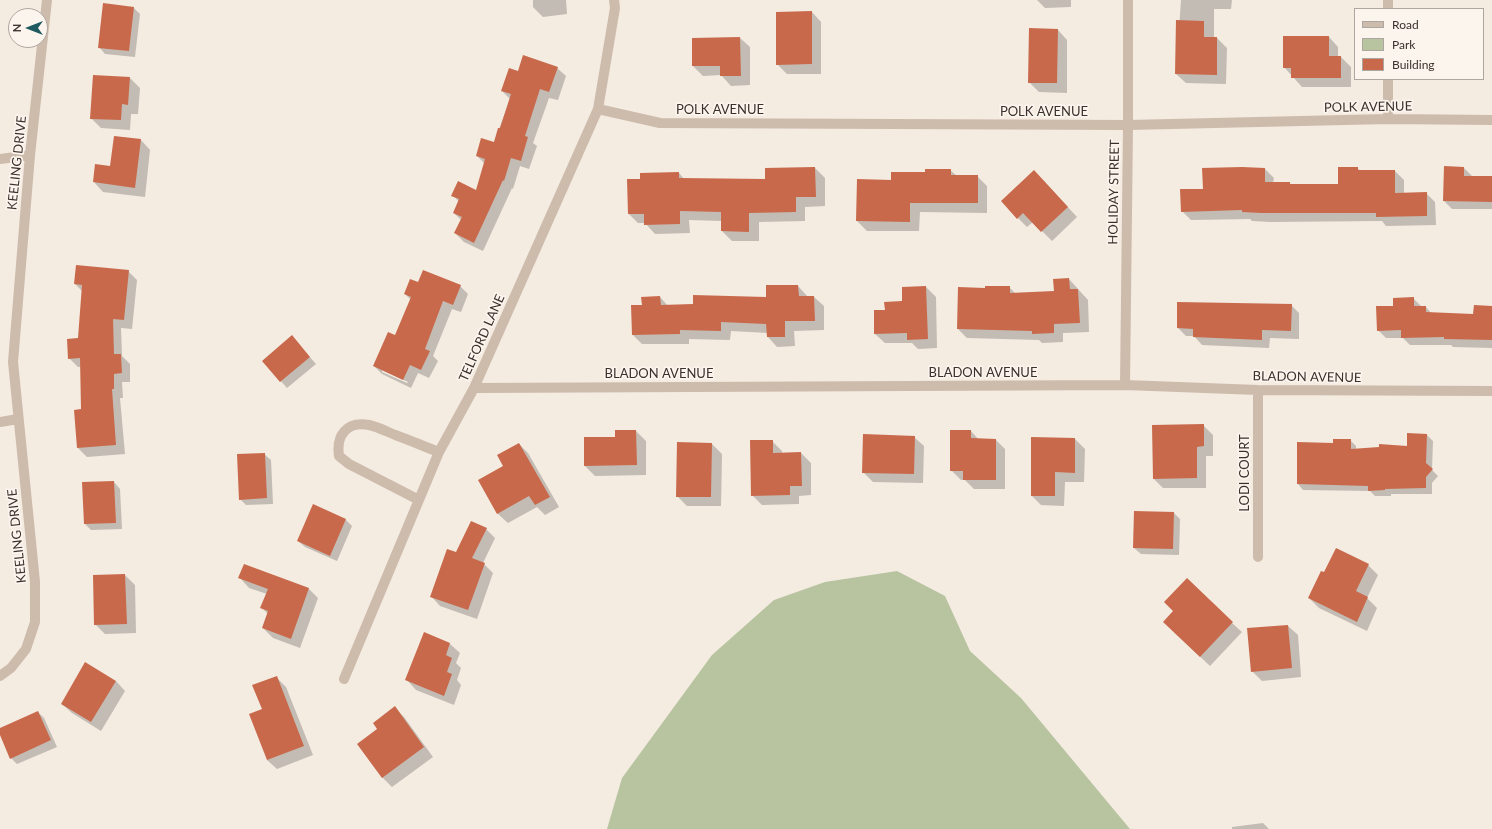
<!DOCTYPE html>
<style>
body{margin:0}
#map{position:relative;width:1492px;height:829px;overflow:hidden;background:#f4ebe1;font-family:Lato,sans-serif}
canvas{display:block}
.legend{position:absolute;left:1354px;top:8px;width:130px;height:72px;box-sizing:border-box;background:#fbf5ee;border:1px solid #aea6a0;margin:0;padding:5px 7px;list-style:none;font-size:12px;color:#3b302b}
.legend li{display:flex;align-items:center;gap:8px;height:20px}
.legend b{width:20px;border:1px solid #aea6a0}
.north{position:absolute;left:8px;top:8px;width:40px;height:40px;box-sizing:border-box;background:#fbf5ee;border:1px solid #aea6a0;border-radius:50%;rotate:270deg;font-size:11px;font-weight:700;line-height:16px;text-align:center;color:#3b302b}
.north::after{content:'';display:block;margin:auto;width:14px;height:18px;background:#1f5a5e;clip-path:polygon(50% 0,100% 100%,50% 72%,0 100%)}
</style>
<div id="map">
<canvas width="1492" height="829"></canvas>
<ul class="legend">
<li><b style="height:5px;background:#cdbbac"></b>Road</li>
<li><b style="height:11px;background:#b8c4a0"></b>Park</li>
<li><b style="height:11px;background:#c8694b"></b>Building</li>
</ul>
<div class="north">N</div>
</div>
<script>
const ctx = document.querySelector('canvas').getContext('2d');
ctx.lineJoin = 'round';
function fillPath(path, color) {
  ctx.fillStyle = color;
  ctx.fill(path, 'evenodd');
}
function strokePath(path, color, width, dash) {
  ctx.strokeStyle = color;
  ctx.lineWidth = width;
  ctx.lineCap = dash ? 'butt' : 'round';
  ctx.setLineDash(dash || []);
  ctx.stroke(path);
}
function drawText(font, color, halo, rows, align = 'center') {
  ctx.font = font + ' Lato,sans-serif';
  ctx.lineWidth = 3.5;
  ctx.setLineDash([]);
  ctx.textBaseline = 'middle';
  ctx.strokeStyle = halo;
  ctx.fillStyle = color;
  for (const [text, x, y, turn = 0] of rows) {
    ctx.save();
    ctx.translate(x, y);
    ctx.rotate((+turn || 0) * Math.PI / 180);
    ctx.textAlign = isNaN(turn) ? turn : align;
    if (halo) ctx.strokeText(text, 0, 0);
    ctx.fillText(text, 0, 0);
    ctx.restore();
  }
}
fillPath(new Path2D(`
 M 897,571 L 945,596 L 970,651 L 1021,698 L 1130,829 L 607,829 L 622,778 L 712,655 L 774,600 L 825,582 Z`), '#b8c4a0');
fillPath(new Path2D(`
 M 533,0 L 566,0 L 567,14 L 543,17 L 533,7 Z
 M 1037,0 L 1071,0 L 1071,7 L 1045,8 Z
 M 1181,0 L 1232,0 L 1231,9 L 1214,9 L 1214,38 L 1217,38 L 1227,48 L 1226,84 L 1186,83 L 1176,74 Z
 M 134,8 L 140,14 L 135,57 L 105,54 L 99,47 Z
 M 812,12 L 821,22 L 821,74 L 787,74 L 777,64 Z
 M 1058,30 L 1067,40 L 1067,93 L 1039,92 L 1029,82 Z
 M 1329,37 L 1338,47 L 1338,57 L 1341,57 L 1351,67 L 1351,87 L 1302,87 L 1284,67 Z
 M 740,38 L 750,47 L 750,85 L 731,86 L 721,75 L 703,76 L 693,66 Z
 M 557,68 L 566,76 L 558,100 L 549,98 L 533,143 L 537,146 L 529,169 L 520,166 L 513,189 L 512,188 L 483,251 L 464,242 L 455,233 L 461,220 L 454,213 L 459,202 L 453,195 L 477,191 L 485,164 L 477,156 L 494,143 L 510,99 L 502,91 L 518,73 Z
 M 130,78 L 140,88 L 138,114 L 131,114 L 130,130 L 101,128 L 91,118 Z
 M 141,140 L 150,150 L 145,197 L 103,192 L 94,182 Z
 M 1445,167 L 1464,168 L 1472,176 L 1492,177 L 1492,209 L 1452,209 L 1444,201 Z
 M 815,168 L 825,178 L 825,206 L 805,207 L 805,221 L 759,222 L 759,241 L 732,241 L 722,231 L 722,221 L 689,220 L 690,233 L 655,234 L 645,223 L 638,223 L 629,214 L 641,180 L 679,173 L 684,179 L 766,180 Z
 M 1357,168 L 1361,171 L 1395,171 L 1404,180 L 1404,194 L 1426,193 L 1435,202 L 1436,225 L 1386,226 L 1382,221 L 1271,222 L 1252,221 L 1250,219 L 1191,220 L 1182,211 L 1204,190 L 1265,169 L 1274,178 L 1273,183 L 1290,183 L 1291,185 L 1339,185 Z
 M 950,170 L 957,176 L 977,176 L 987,186 L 987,213 L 920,212 L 919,231 L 867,231 L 857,221 L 892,181 Z
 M 1044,181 L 1077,217 L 1052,241 L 1033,222 L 1027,227 L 1018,218 Z
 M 128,271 L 137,280 L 132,329 L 121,328 L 122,356 L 130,364 L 130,382 L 122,382 L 123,398 L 120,398 L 125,454 L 87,457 L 78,448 L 82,410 L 81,367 L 78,367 L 69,358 L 79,339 L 83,292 L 75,284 Z
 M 1069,279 L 1088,300 L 1089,332 L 1063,333 L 1063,342 L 1042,343 L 1039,340 L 967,338 L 958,329 L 986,289 L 1009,287 L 1016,294 L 1055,292 Z
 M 418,284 L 460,286 L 468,294 L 461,312 L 452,309 L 433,356 L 438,361 L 429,378 L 418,373 L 411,388 L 382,374 L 374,366 L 396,337 L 411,300 L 405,294 ZM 382,370 L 408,382 L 407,383 L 382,372 Z
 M 798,286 L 808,297 L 814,297 L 824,306 L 824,330 L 794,331 L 795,346 L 777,347 L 768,337 L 768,333 L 731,331 L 730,340 L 689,339 L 689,344 L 642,344 L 633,335 L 643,306 L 660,297 L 668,306 L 694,305 L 767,298 Z
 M 926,287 L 936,297 L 937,348 L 918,349 L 912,343 L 885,343 L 875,334 L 886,311 L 903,302 Z
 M 1413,298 L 1422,307 L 1426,307 L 1432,314 L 1474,315 L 1492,307 L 1492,348 L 1453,347 L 1451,345 L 1410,345 L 1403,338 L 1386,338 L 1378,330 L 1394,307 Z
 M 1291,305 L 1299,313 L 1299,339 L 1270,338 L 1269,348 L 1202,345 L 1194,336 L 1186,336 L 1178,328 Z
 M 292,337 L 316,364 L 287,388 L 263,361 Z
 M 1203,425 L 1213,435 L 1213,456 L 1206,456 L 1206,488 L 1163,488 L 1154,479 Z
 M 636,431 L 646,441 L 646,475 L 595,476 L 585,466 Z
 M 971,431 L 979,440 L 996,440 L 1005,449 L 1005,489 L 974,489 L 965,480 L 961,480 L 951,470 Z
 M 1427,435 L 1433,441 L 1432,470 L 1438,476 L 1432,483 L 1432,494 L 1391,494 L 1391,496 L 1375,496 L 1370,491 L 1303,490 L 1298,484 L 1334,444 L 1350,440 L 1356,446 L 1356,449 L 1408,447 Z
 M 914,437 L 924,446 L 923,483 L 873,482 L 863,472 Z
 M 1075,439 L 1085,449 L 1084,482 L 1065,482 L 1064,506 L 1041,505 L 1032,496 Z
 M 772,441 L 782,451 L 782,453 L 801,453 L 811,463 L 811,495 L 799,496 L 799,504 L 762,505 L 752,495 Z
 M 519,444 L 528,453 L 559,507 L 545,515 L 537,507 L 508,523 L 498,514 L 480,480 L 504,466 Z
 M 712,444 L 722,454 L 721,506 L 687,506 L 677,496 Z
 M 264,454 L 271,460 L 273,504 L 246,505 L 240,499 Z
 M 114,482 L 120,489 L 122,529 L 91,530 L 85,524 Z
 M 314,506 L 346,520 L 352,526 L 337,561 L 305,547 L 298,541 Z
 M 1174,513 L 1180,519 L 1179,555 L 1141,554 L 1134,548 Z
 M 486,529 L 495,538 L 483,563 L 493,573 L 477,619 L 440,606 L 431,596 L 456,554 Z
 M 1368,565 L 1378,575 L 1367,598 L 1377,608 L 1367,631 L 1319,608 L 1309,598 L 1325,574 Z
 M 125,575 L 135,585 L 136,633 L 105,634 L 95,624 Z
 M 240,578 L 309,589 L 318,598 L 300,648 L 273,638 L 263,628 L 268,614 L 262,608 L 267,594 L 249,588 Z
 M 1232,623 L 1242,632 L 1210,666 L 1174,632 Z
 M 1288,626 L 1298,635 L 1301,677 L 1262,681 L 1252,671 Z
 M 425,634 L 450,644 L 460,653 L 456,663 L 461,668 L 457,680 L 461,685 L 454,705 L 416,690 L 407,680 Z
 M 276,677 L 286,687 L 313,755 L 277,769 L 267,760 L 263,709 Z
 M 116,681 L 125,691 L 101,731 L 72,713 L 62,704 Z
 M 395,708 L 404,717 L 433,757 L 392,787 L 383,778 L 358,744 L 379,729 Z
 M 38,712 L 44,718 L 57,747 L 17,764 L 11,758 L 0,732 L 0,729 Z
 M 1263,823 L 1269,829 L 1232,829 L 1232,827 Z`), '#0003');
fillPath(new Path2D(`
 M 103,3 L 134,7 L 129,51 L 98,48 Z
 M 812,11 L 812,64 L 776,65 L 776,12 Z
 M 1176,20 L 1204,21 L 1204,37 L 1217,37 L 1217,75 L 1175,74 Z
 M 1029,28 L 1058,29 L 1057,83 L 1028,83 Z
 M 1283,36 L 1329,36 L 1329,56 L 1341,56 L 1341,78 L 1291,78 L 1291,68 L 1283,68 Z
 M 740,37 L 741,76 L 720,76 L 720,66 L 692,66 L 692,38 Z
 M 523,55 L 558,67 L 549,92 L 540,89 L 525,136 L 528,137 L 521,161 L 511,158 L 504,181 L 503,180 L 474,243 L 454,233 L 462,217 L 453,213 L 459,199 L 451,196 L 458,181 L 476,190 L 485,159 L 476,156 L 481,138 L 494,142 L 498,128 L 500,128 L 511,94 L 501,91 L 509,68 L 518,71 Z
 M 93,75 L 130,77 L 128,105 L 122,104 L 121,120 L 90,119 Z
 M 114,136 L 141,139 L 135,188 L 93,182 L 95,164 L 110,166 Z
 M 1444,166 L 1464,167 L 1464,176 L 1492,176 L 1492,202 L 1443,201 Z
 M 815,167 L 816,197 L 796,197 L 796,212 L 749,213 L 749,232 L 721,231 L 721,212 L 680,211 L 680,224 L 644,225 L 644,214 L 628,214 L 627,179 L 640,179 L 640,173 L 679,172 L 679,178 L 765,179 L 765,168 Z
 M 1242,167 L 1265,168 L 1265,182 L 1290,182 L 1290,184 L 1338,184 L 1338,167 L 1358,167 L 1358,170 L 1395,170 L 1395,193 L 1427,192 L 1427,216 L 1376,217 L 1376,213 L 1261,213 L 1242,212 L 1242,210 L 1181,212 L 1180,189 L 1203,189 L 1202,168 Z
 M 925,169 L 951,169 L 951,175 L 978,175 L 978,203 L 910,203 L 910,222 L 856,221 L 857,179 L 891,180 L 891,172 L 925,172 Z
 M 1034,170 L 1068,207 L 1041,232 L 1023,213 L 1017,219 L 1001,201 Z
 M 76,265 L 129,270 L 124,320 L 113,319 L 114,354 L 121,354 L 122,373 L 114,374 L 114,389 L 112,389 L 116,445 L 77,448 L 74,410 L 81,409 L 80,358 L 68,359 L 67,339 L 78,338 L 82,285 L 74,284 Z
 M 423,270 L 461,285 L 453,305 L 443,301 L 425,349 L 430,351 L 421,370 L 410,365 L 403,380 L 373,366 L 388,332 L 395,335 L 411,297 L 404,294 L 410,279 L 418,282 Z
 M 1069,278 L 1070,289 L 1078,289 L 1080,323 L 1054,324 L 1054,333 L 1032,334 L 1032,331 L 957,329 L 958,287 L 985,288 L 985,286 L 1010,286 L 1010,293 L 1054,291 L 1053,279 Z
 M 766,285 L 798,285 L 799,296 L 814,296 L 815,321 L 785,321 L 785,337 L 767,337 L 766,324 L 721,322 L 721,331 L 680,330 L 680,334 L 632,335 L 631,305 L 642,305 L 641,297 L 660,296 L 661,305 L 693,304 L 693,295 L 766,297 Z
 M 926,286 L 928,339 L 907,340 L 907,333 L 874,334 L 874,310 L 885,310 L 884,302 L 902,301 L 902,287 Z
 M 1414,297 L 1414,306 L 1426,306 L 1426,312 L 1473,314 L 1474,305 L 1492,306 L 1492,340 L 1444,339 L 1444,337 L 1401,338 L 1401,330 L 1377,331 L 1376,306 L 1393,306 L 1393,298 Z
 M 1177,302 L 1292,304 L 1291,331 L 1262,330 L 1262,340 L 1193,337 L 1193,329 L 1177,328 Z
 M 292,335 L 310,357 L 280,382 L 262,361 Z
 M 1204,424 L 1204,446 L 1197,447 L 1197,478 L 1153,479 L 1152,425 Z
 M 615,430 L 636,430 L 637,465 L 584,466 L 584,437 L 615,437 Z
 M 950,430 L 971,430 L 971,438 L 996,439 L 996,480 L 963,480 L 963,471 L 950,471 Z
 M 1407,433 L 1427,434 L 1426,463 L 1433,469 L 1426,477 L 1426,488 L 1385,489 L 1385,490 L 1368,491 L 1368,486 L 1297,484 L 1297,442 L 1333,443 L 1333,439 L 1351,439 L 1351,449 L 1379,447 L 1379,444 L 1407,446 Z
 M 863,434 L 915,436 L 914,474 L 862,473 Z
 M 1031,437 L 1075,438 L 1075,473 L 1055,472 L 1055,496 L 1031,496 Z
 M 750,440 L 773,440 L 773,453 L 801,452 L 802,486 L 790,486 L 790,495 L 751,496 Z
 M 677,442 L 712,443 L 711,497 L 676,497 Z
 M 519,443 L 550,497 L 535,505 L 529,496 L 497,514 L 478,480 L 503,466 L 497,455 Z
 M 265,453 L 267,498 L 239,500 L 237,454 Z
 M 114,481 L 116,523 L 84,524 L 82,482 Z
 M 313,504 L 346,519 L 330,556 L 297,541 Z
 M 1134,511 L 1174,512 L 1173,549 L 1133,548 Z
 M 471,521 L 487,528 L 472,558 L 485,563 L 468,610 L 430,597 L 447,549 L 456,552 Z
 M 1336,548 L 1369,564 L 1356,591 L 1368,597 L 1357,622 L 1308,598 L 1321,571 L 1324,572 Z
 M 244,564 L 309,588 L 291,639 L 262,628 L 268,611 L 260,608 L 268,589 L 238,578 Z
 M 125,574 L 127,624 L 94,625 L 93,575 Z
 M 1187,578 L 1233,622 L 1200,657 L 1163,622 L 1173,611 L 1164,602 Z
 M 1288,625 L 1292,668 L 1251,672 L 1247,628 Z
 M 424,632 L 450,643 L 446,655 L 452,658 L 447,672 L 452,674 L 444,696 L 405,680 Z
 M 85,662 L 116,681 L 91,722 L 61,704 Z
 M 277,676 L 304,746 L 267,760 L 249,714 L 262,709 L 252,685 Z
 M 395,706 L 424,747 L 382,778 L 357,744 L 377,729 L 373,723 Z
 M 38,711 L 51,740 L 10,759 L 0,735 L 0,728 Z`), '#c8694b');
strokePath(new Path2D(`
 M 1388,0 L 1388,9
 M 1388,79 L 1388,119
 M 598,109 L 660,123 L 1128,125 L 1388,119 L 1492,120
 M 0,159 L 30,155
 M 1125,385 L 1128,125 L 1128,0
 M 474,388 L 1125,385 L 1258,390 L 1492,391
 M 1258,390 L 1258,557
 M 0,422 L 18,419
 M 419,500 L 349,464 L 339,456 C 336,436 346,421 369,425 C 379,427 389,433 398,436 C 412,441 425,447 439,452
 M 0,676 L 11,668 L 26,649 L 35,622 L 35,582 L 13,362 L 30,155 L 47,0
 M 344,679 L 439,452 L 474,388 L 598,109 L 615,8 L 614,0`), '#cdbbac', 10);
drawText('13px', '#3b302b', '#fbf5ee', [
 ["POLK AVENUE",1368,107,-1],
 ["POLK AVENUE",720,110],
 ["POLK AVENUE",1044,112],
 ["KEELING DRIVE",17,163,-84],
 ["HOLIDAY STREET",1114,192,-89],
 ["TELFORD LANE",482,338,-66],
 ["BLADON AVENUE",983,373],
 ["BLADON AVENUE",659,374],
 ["BLADON AVENUE",1307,377,1],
 ["LODI COURT",1245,473,-90],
 ["KEELING DRIVE",17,536,-96]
]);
</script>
